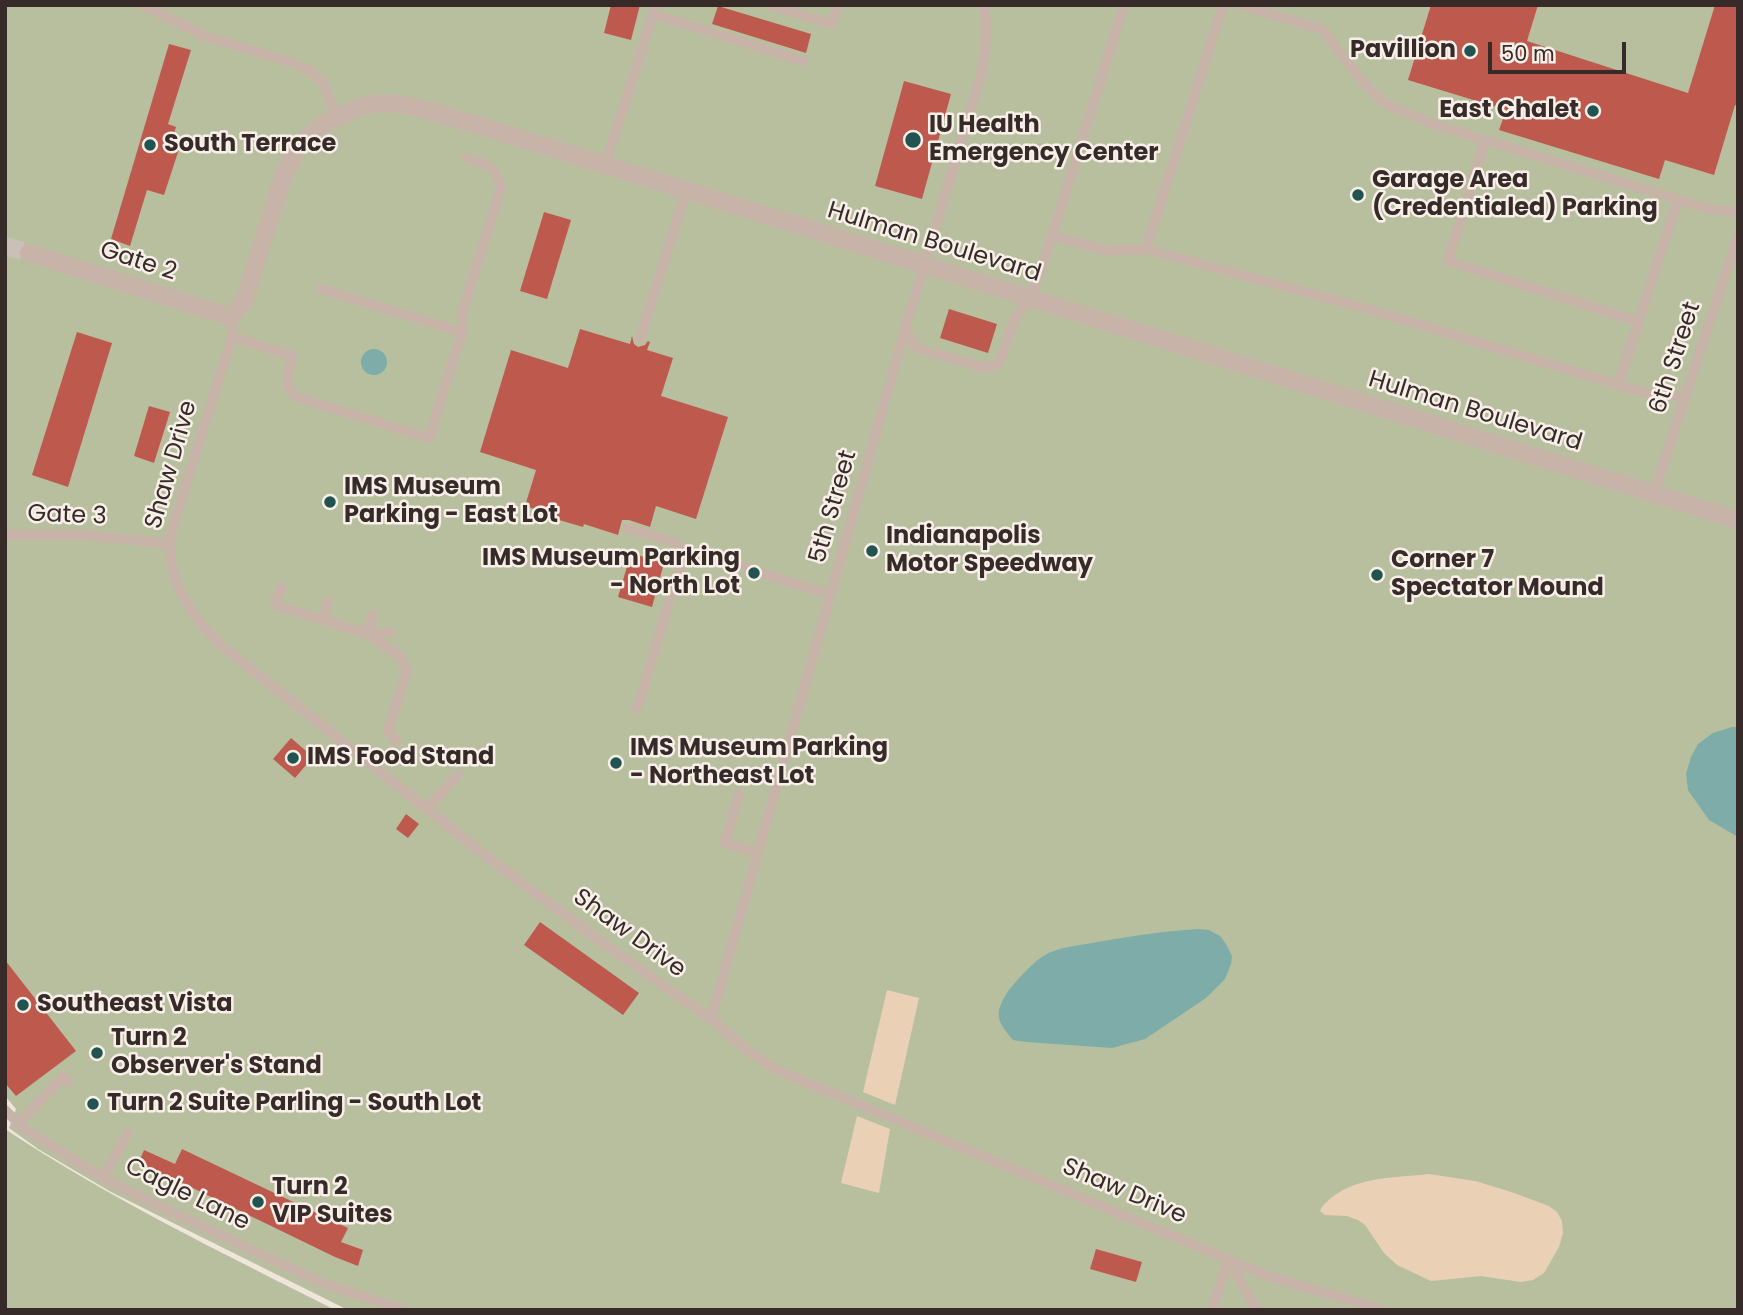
<!DOCTYPE html>
<style>
body{margin:0}
#map{position:relative;width:1743px;height:1315px;overflow:hidden;background:#f0e5dd;font-family:Poppins,sans-serif}
canvas{display:block}
.frame{position:absolute;inset:0;border:7px solid #362b29;pointer-events:none}
.scale{position:absolute;left:1488px;top:42px;width:138px;height:32px;box-sizing:border-box;border:4px solid #362b29;border-top:0;padding-left:9px;font-size:21px;line-height:24px;white-space:nowrap;color:#362b29;-webkit-text-stroke:5px #f8efe9;paint-order:stroke}
</style>
<div id="map">
<canvas width="1743" height="1315"></canvas>
<div class="frame"></div>
<div class="scale">50 m</div>
</div>
<script>
const ctx = document.querySelector('canvas').getContext('2d');
ctx.lineJoin = 'round';
function fillPath(path, color) {
  ctx.fillStyle = color;
  ctx.fill(path, 'evenodd');
}
function strokePath(path, color, width, dash) {
  ctx.strokeStyle = color;
  ctx.lineWidth = width;
  ctx.lineCap = dash ? 'butt' : 'round';
  ctx.setLineDash(dash || []);
  ctx.stroke(path);
}
function drawText(font, color, halo, rows, align = 'center') {
  ctx.font = font + ' Poppins,sans-serif';
  ctx.lineWidth = 5;
  ctx.setLineDash([]);
  ctx.textBaseline = 'middle';
  ctx.strokeStyle = halo;
  ctx.fillStyle = color;
  for (const [text, x, y, turn = 0] of rows) {
    ctx.save();
    ctx.translate(x, y);
    ctx.rotate((+turn || 0) * Math.PI / 180);
    ctx.textAlign = isNaN(turn) ? turn : align;
    if (halo) ctx.strokeText(text, 0, 0);
    ctx.fillText(text, 0, 0);
    ctx.restore();
  }
}
fillPath(new Path2D(`
 M 5,5 L 1738,5 L 1738,1310 L 348,1310 L 111,1192 L 38,1149 L 9,1128 L 16,1109 L 5,1096 Z
 M 5,1129 C 110,1199 223,1253 335,1310 L 5,1310 Z`), '#b8bf9e');
fillPath(new Path2D(`
 M 887,990 L 919,998 L 895,1105 L 863,1092 Z
 M 857,1116 L 890,1129 L 879,1193 L 841,1183 Z
 M 1429,1174 L 1475,1181 L 1511,1192 L 1549,1206 L 1557,1212 L 1562,1221 L 1563,1233 L 1559,1247 L 1544,1273 L 1533,1280 L 1521,1282 L 1481,1276 L 1431,1281 L 1397,1265 L 1384,1253 L 1365,1225 L 1358,1220 L 1347,1216 L 1325,1215 L 1320,1211 C 1323,1204 1326,1203 1331,1198 C 1358,1176 1396,1178 1429,1174 Z`), '#ead1b6');
fillPath(new Path2D(`
 M361 362a13 13 0 1 1 26 0a13 13 0 1 1-26 0Z
 M 1732,727 L 1738,727 L 1738,837 L 1709,820 L 1688,790 L 1686,774 L 1691,757 L 1698,744 L 1713,733 Z
 M 1198,929 L 1209,930 L 1220,936 L 1226,944 L 1232,956 L 1231,964 L 1225,979 L 1206,998 L 1145,1039 L 1112,1048 L 1026,1042 L 1013,1040 C 998,1022 993,1015 1007,993 C 1013,984 1035,960 1045,955 C 1059,947 1076,946 1092,943 C 1127,937 1162,931 1198,929 Z`), '#7eaca8');
fillPath(new Path2D(`
 M 611,5 L 640,5 L 631,40 L 604,33 Z
 M 1431,5 L 1538,5 L 1527,41 L 1688,93 L 1715,5 L 1738,5 L 1738,106 L 1735,105 L 1714,175 L 1665,160 L 1659,179 L 1499,130 L 1506,110 L 1408,80 Z
 M 718,6 L 811,34 L 806,53 L 712,24 Z
 M 169,44 L 191,50 L 168,124 L 176,127 L 173,137 L 182,140 L 164,195 L 147,190 L 130,246 L 111,239 Z
 M 904,81 L 951,94 L 922,199 L 875,186 Z
 M 544,212 L 571,220 L 547,299 L 520,291 Z
 M 949,309 L 997,324 L 988,353 L 940,338 Z
 M 580,329 L 630,344 L 632,336 L 634,344 L 638,347 L 645,345 L 648,341 L 650,342 L 647,350 L 673,358 L 661,396 L 728,417 L 696,519 L 656,506 L 650,527 L 629,520 L 622,520 L 618,535 L 584,524 L 583,527 L 559,520 L 559,517 L 525,506 L 536,470 L 480,452 L 511,350 L 568,368 Z
 M 77,332 L 112,343 L 68,487 L 32,475 Z
 M 149,406 L 170,412 L 154,463 L 134,456 Z
 M 631,553 L 664,563 L 652,607 L 618,597 Z
 M 291,738 L 313,757 L 295,778 L 273,759 Z
 M 406,814 L 419,824 L 408,838 L 396,829 Z
 M 540,922 L 639,993 L 623,1015 L 524,945 Z
 M 5,960 L 76,1051 L 16,1096 L 5,1083 Z
 M 182,1149 L 348,1228 L 341,1242 L 363,1250 L 358,1266 L 335,1257 L 168,1176 L 165,1176 L 147,1168 L 148,1166 L 139,1162 L 144,1150 L 175,1164 Z
 M 1096,1249 L 1142,1262 L 1136,1282 L 1090,1269 Z`), '#be5a4d');
strokePath(new Path2D(`
 M 5,246 L 29,253`), '#cbc0b9', 18, [18, 9]);
strokePath(new Path2D(`
 M 143,5 L 205,36 L 293,63 L 310,71 L 324,84 L 337,117
 M 769,5 L 832,24 L 838,5
 M 1239,5 L 1322,29 L 1355,73 L 1383,103 L 1430,123 L 1709,209 L 1738,212
 M 653,14 L 803,61
 M 1485,140 L 1448,261 L 1639,322
 M 605,165 L 656,5
 M 1052,236 L 1124,5
 M 1146,249 L 1223,5
 M 321,289 L 462,332
 M 231,317 L 232,337 L 174,523 C 172,530 170,538 170,545 C 169,583 195,622 222,646 L 491,860 L 607,946 L 711,1019 L 748,1051 L 777,1070 L 1268,1276 L 1383,1310
 M 907,329 L 912,344 L 922,350 L 985,368 L 998,364 L 1001,358 L 1012,325 L 1018,314 L 1030,299 L 1052,236 L 1108,251 L 1146,249 L 1368,309 L 1642,392 L 1685,397
 M 232,337 L 293,356 C 288,373 282,384 296,397 L 429,438 L 462,332 L 462,312 L 501,188 C 495,164 487,164 466,158
 M 640,339 L 686,191
 M 1618,385 L 1678,199
 M 1654,493 L 1738,235
 M 627,528 L 674,542 L 685,549 L 831,595
 M 5,535 L 86,535 L 170,544
 M 281,587 L 275,605 L 367,634 L 401,657 L 407,670 L 388,730 L 396,741
 M 373,615 L 367,634 L 391,632
 M 323,620 L 328,601
 M 637,709 L 685,549
 M 739,794 L 725,843 L 758,853
 M 426,809 L 458,775
 M 711,1019 L 906,326 L 980,78 C 986,54 988,31 984,5
 M 5,1110 L 23,1128 L 103,1178 L 153,1203 L 322,1283 L 404,1310
 M 18,1124 L 63,1077 L 69,1082
 M 103,1178 L 128,1133
 M 1228,1259 L 1257,1310
 M 1212,1310 L 1228,1259`), '#c8b3a9', 10);
strokePath(new Path2D(`
 M 29,253 L 231,317 L 244,301 L 284,174 L 295,152 L 308,137 L 323,125 L 352,110 L 371,104 L 392,103 L 420,108 L 529,141 L 1738,520`), '#c8b3a9', 18);
for (const [x, y, r, color] of [
 [1470,51,7,"#215451"],
 [1593,111,7,"#215451"],
 [913,140,9,"#215451"],
 [150,145,7,"#215451"],
 [1358,195,7,"#215451"],
 [330,502,7,"#215451"],
 [872,551,7,"#215451"],
 [754,573,7,"#215451"],
 [1377,575,7,"#215451"],
 [293,758,7,"#215451"],
 [616,763,7,"#215451"],
 [23,1005,7,"#215451"],
 [97,1053,7,"#215451"],
 [93,1104,7,"#215451"],
 [258,1202,7,"#215451"]
]) {
  const dot = new Path2D();
  dot.arc(x, y, r, 0, 2 * Math.PI);
  ctx.fillStyle = color;
  ctx.fill(dot);
  strokePath(dot, '#f8efe9', 2.5);
}
drawText('bold 24px', '#362b29', '#f8efe9', [
 ["Pavillion",1456,51,"right"],
 ["East Chalet",1579,111,"right"],
 ["IU Health",929,126],
 ["Emergency Center",929,154],
 ["South Terrace",164,145],
 ["Garage Area",1372,181],
 ["(Credentialed) Parking",1372,209],
 ["IMS Museum",344,488],
 ["Parking - East Lot",344,516],
 ["Indianapolis",886,537],
 ["Motor Speedway",886,565],
 ["IMS Museum Parking",740,559,"right"],
 ["- North Lot",740,587,"right"],
 ["Corner 7",1391,561],
 ["Spectator Mound",1391,589],
 ["IMS Museum Parking",630,749],
 ["- Northeast Lot",630,777],
 ["IMS Food Stand",307,758],
 ["Southeast Vista",37,1005],
 ["Turn 2",111,1039],
 ["Observer's Stand",111,1067],
 ["Turn 2 Suite Parling - South Lot",107,1104],
 ["Turn 2",272,1188],
 ["VIP Suites",272,1216]
], 'left');
drawText('24px', '#362b29', '#f8efe9', [
 ["Hulman Boulevard",934,243,17],
 ["Gate 2",138,262,18],
 ["6th Street",1676,358,-72],
 ["Hulman Boulevard",1475,412,17],
 ["Shaw Drive",172,465,-74],
 ["5th Street",834,507,-74],
 ["Gate 3",67,516,2],
 ["Shaw Drive",629,934,36],
 ["Shaw Drive",1124,1192,23],
 ["Cagle Lane",187,1195,26]
]);
</script>
